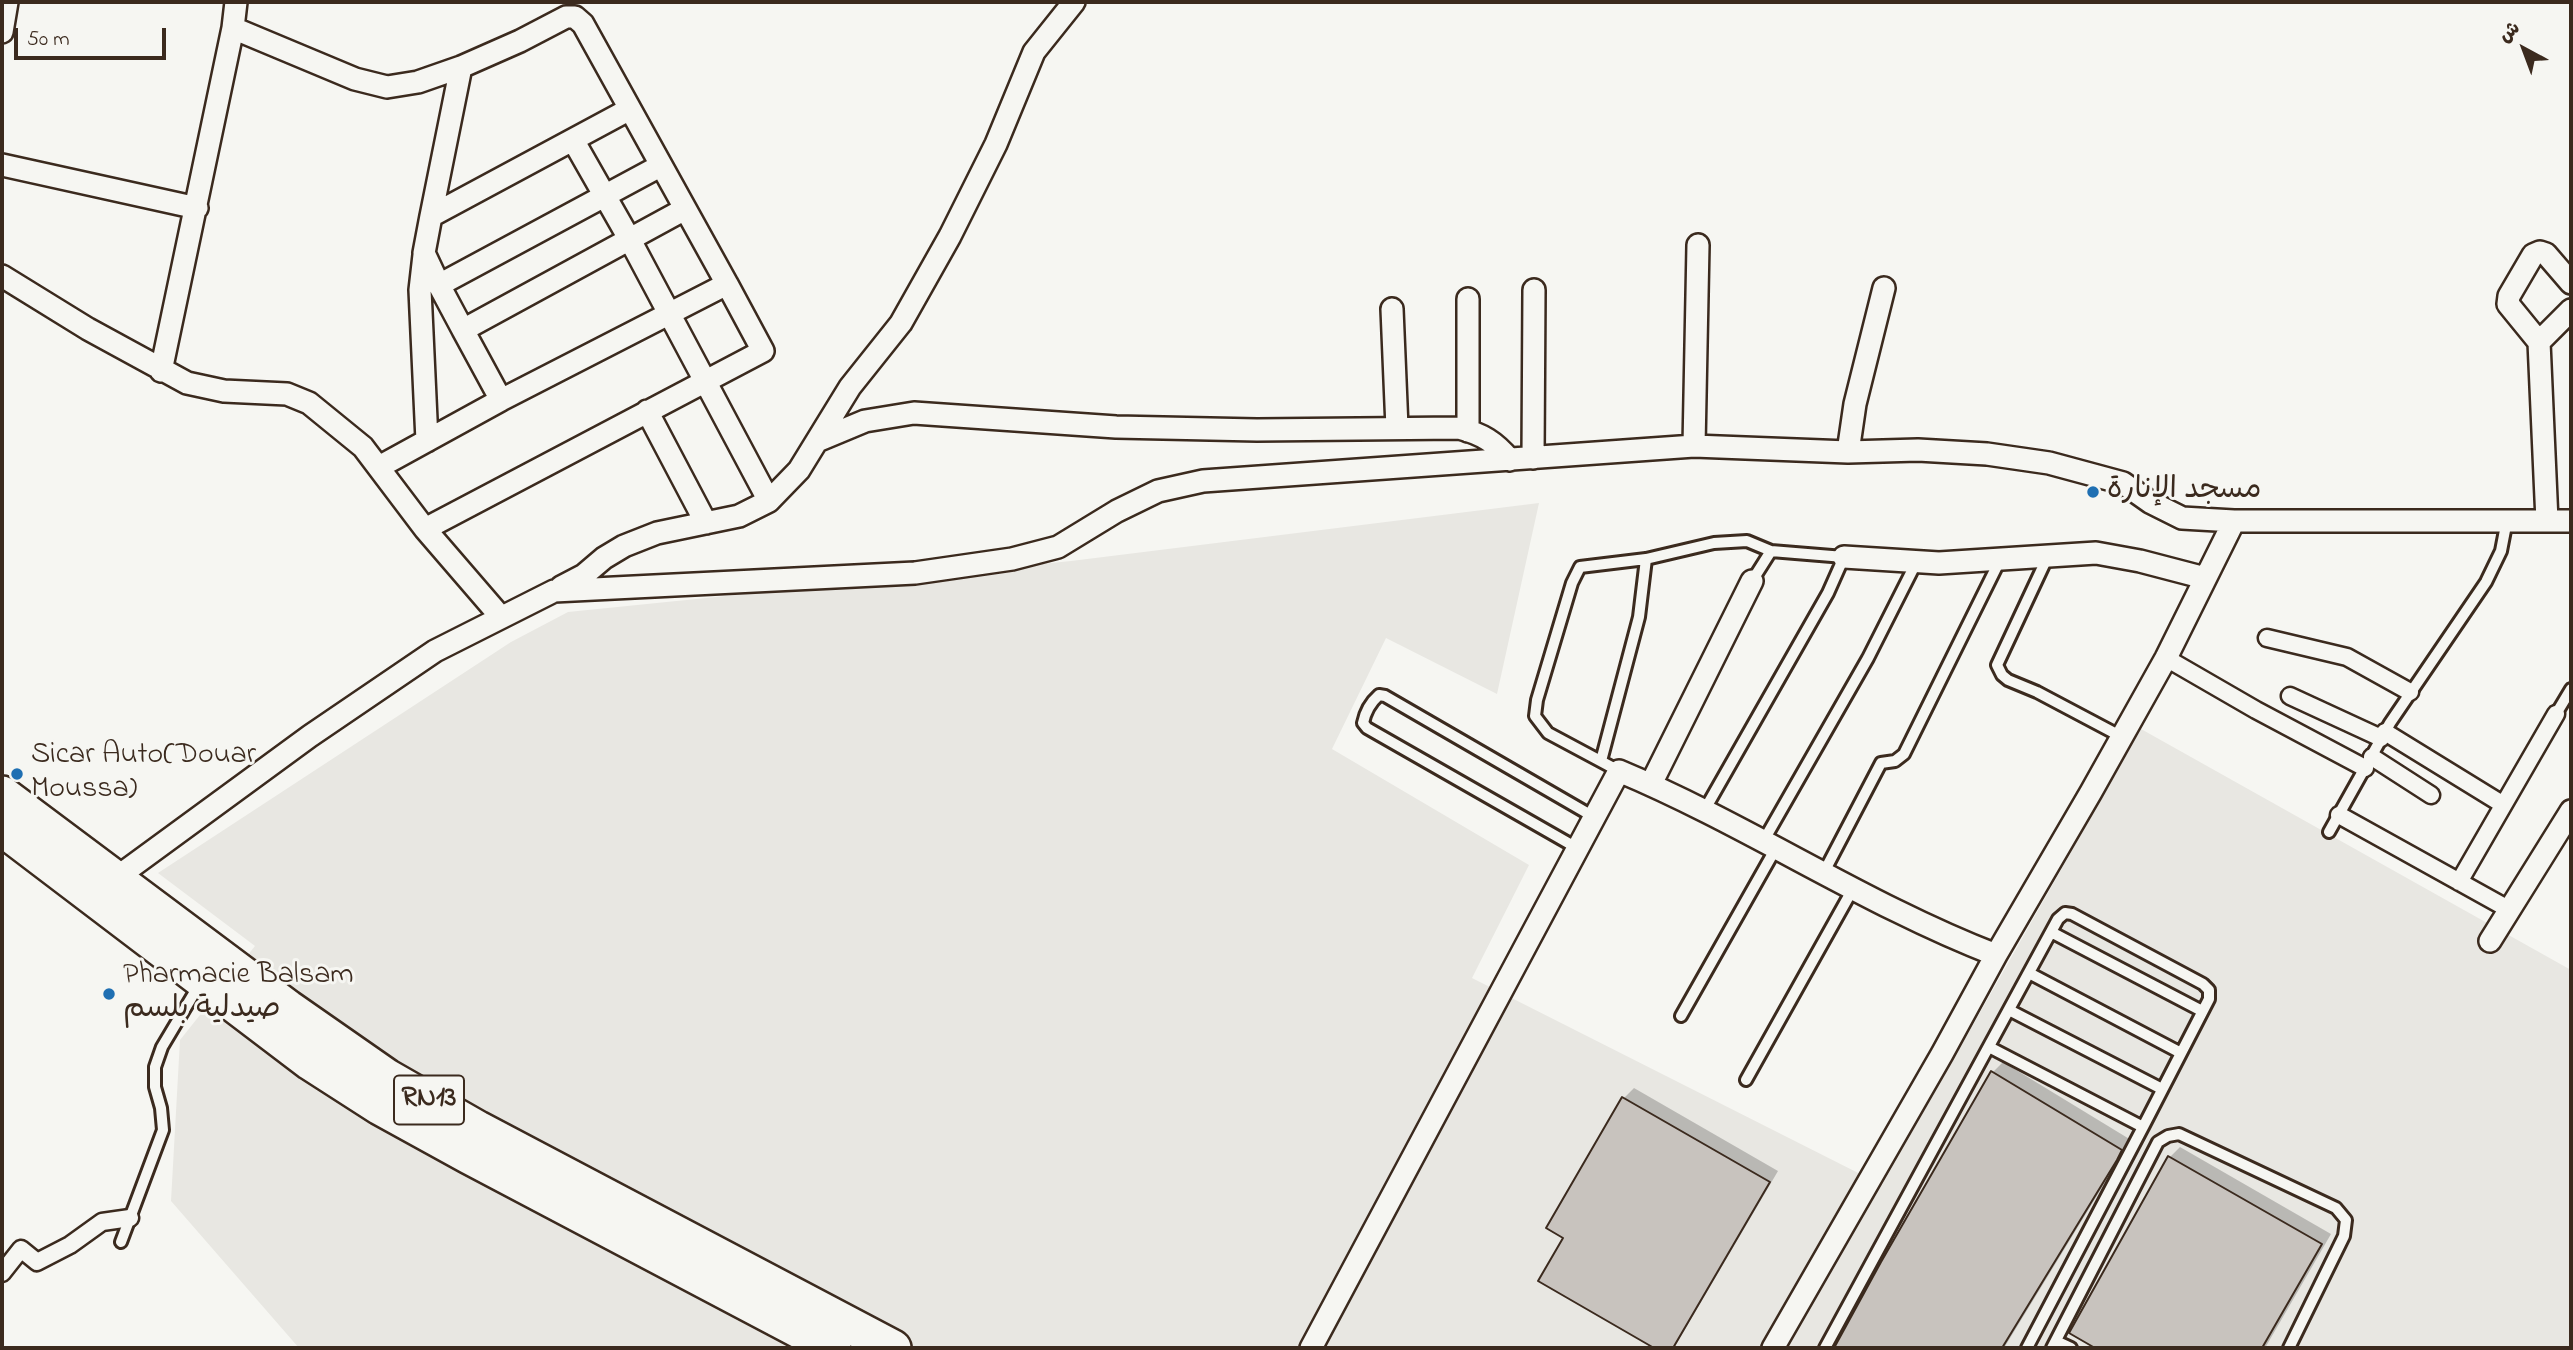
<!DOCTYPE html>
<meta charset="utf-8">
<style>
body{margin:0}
#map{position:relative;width:2573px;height:1350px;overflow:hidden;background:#f6f6f2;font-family:"Indie Flower","Playpen Sans Arabic",sans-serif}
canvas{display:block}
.frame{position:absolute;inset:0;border:4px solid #3b2a1e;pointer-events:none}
.north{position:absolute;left:2489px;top:14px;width:70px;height:70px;-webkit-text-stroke:5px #f6f6f2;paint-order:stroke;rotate:319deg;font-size:19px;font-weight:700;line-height:28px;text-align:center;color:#3b2a1e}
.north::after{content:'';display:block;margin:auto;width:24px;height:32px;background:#3b2a1e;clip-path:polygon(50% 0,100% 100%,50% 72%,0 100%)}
.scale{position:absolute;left:14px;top:28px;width:152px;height:32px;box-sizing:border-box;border:4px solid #3b2a1e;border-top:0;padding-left:9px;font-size:21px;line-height:24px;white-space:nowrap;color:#3b2a1e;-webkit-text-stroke:5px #f6f6f2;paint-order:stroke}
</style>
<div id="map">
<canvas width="2573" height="1350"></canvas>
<div class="frame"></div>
<div class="north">ش</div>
<div class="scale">50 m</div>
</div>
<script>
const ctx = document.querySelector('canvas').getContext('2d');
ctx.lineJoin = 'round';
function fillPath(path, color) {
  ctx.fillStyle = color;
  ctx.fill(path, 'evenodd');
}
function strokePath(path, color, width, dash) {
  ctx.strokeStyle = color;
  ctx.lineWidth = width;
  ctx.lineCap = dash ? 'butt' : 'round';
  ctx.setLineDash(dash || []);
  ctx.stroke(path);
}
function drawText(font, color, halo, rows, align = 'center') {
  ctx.font = font + ' "Indie Flower","Playpen Sans Arabic",sans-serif';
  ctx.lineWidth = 6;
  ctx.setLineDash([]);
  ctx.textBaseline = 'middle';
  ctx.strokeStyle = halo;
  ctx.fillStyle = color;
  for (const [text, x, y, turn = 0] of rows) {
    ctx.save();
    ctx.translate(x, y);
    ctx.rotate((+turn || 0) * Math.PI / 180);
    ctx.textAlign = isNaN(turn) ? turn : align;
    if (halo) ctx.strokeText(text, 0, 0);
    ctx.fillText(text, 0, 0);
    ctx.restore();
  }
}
fillPath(new Path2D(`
 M 1539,503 L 1497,694 L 1386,638 L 1332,749 L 1529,865 L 1472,978 L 1882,1185 L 2141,729 L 2571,970 L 2571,1348 L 299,1348 L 171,1201 L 180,1040 L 255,946 L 158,873 L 511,642 L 568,612 L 1071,561 Z`), '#e8e7e2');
fillPath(new Path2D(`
 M 2003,1062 L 2131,1140 L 2004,1348 L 1836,1348 L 1882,1263 L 1993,1072 Z
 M 1634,1088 L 1778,1171 L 1674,1348 L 1657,1348 L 1540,1281 L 1565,1237 L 1548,1227 L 1624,1098 Z
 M 2180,1147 L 2331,1234 L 2265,1348 L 2098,1348 L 2071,1332 L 2170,1157 Z`), '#0003');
const building = new Path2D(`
 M 1991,1071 L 2122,1150 L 2117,1160 L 2002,1348 L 1834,1348 L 1881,1262 Z
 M 1622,1097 L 1770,1182 L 1673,1348 L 1654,1348 L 1538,1281 L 1563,1238 L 1546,1228 Z
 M 2168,1156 L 2322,1244 L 2262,1348 L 2095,1348 L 2069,1333 Z`);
fillPath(building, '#c8c3be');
strokePath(building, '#3b2a1e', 2);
const service = new Path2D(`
 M 2048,556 L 1997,665 L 2002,675 L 2008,680 L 2037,692 L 2122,737
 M 1752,581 L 1771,551
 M 2556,714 L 2571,689
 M 1601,761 L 1639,617 L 1646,559
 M 1619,771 L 1548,733 L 1535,716 L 1537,700 L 1572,583 L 1580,567 L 1646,559 L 1714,543 L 1747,541 L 1771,551 L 1844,557 L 1828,593 L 1704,811
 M 2329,832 L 2390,723 L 2486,582 L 2501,551 L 2507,520
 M 1764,840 L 1868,658 L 1917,561
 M 1577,848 L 1367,728 L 1363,723 C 1365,713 1371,702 1379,695 L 1385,696 L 1594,817
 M 1824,872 L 1881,763 L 1895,761 L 1904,754 L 2001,558
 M 2051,932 L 2202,1011
 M 2029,973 L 2181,1053
 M 2009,1010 L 2162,1089
 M 1681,1016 L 1776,848
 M 1746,1080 L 1854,887
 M 121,1242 L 163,1130 L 161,1108 L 155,1087 L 155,1067 L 162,1047 L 199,985
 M 2056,1341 L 2071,1348
 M 1825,1348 L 2058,919 L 2065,913 L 2072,914 L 2203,984 L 2209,990 L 2209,999 L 2143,1127 L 1989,1047
 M 2027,1348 L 2143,1127
 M 2052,1348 L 2158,1142 L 2168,1136 L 2179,1134 L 2336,1208 L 2346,1220 L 2344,1236 L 2289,1348`);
const pedestrian = new Path2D(`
 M 2267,638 L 2347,657 L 2410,692
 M 2166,658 L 2256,710 L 2365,768
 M 2290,696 L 2381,738
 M 2385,732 L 2502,804
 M 2372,757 L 2431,795
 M 2339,815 L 2510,910
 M 2459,882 L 2556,714
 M 2,1273 L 21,1249 L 37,1262 L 70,1245 L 102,1222 L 130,1218`);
const minor = new Path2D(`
 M 233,28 L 236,2
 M 2,32 L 7,2
 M 573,140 L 630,240 L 769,501
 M 2,165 L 197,208
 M 431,216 L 461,67
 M 424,255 L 420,290 L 427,441
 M 2,276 L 88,329 L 187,383 L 224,391 L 287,394 L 309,403 L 363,447 L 425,529 L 500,616
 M 439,285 L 424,253 L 431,216 L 630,109
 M 1468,299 L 1468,431
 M 1392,309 L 1397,428
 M 463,330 L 439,285 L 660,166
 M 2539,342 L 2571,310
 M 161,371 L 233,28 L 355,79 L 387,87 L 418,82 L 461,67 L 520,41 L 566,17 L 575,17 L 583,24 L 727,284
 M 501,400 L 463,330 L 685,209
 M 647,411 L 706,523
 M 817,441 L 865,421 L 914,413 L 1116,427 L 1257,430 L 1459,428 C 1482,434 1495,442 1510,460
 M 1694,446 L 1698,245
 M 1848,452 L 1855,404 L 1884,288
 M 1533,458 L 1534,290
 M 379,467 L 501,400 L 727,284 L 763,351 L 425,529
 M 2547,521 L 2539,342 L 2508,304 L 2509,296 L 2533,255 L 2540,252 L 2546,254 L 2571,283
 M 1844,557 L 1939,563 L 2096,553 L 2140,561 L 2205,578
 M 561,587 L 584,575 L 604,558 L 624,546 L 657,533 L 739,516 L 769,501 L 799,470 L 850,387 L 901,323 L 950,236 L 996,144 L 1034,52 L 1074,2
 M 1651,784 L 1752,581
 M 116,878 L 310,736 L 435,651 L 554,591 L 915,573 L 1012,559 L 1058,547 L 1117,511 L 1158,491 L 1203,481 L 1694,446 L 1848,452 L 1918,450 L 1987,454 L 2049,463 L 2123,483 L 2150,502 L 2182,518 L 2234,521 L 2571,521
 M 2490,941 L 2571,811
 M 1311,1348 L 1619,771 C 1748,825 1866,905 1996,955
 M 1773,1348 L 1942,1054 L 1996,955 L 2091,792 L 2166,658 L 2234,521`);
const primary = new Path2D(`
 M 2,794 L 288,1008 L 387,1077 L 478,1129 L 893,1348
 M 2,828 L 310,1062 L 380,1107 L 469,1156 L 833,1348`);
strokePath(service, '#3b2a1e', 16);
strokePath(pedestrian, '#3b2a1e', 21);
strokePath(minor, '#3b2a1e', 26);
strokePath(primary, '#3b2a1e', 40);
strokePath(service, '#f6f6f2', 10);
strokePath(pedestrian, '#f6f6f2', 16);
strokePath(minor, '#f6f6f2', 21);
strokePath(primary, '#f6f6f2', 35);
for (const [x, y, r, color] of [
 [2093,492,7,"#1f6fb2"],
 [17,774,7,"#1f6fb2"],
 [109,994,7,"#1f6fb2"]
]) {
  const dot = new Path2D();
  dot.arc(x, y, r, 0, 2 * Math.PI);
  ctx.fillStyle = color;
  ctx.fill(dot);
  strokePath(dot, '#f6f6f2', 2.5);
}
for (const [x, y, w] of [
 [429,1100,70]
]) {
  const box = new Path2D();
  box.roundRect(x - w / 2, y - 24.5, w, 49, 5);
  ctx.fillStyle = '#f6f6f2';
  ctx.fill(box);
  strokePath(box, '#3b2a1e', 2);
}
drawText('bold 28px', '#3b2a1e', null, [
 ["RN13",429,1100]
]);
drawText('30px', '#3b2a1e', '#f6f6f2', [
 ["مسجد الإنارة",2107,492],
 ["Sicar Auto(Douar",31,757],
 ["Moussa)",31,791],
 ["Pharmacie Balsam",123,977],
 ["صيدلية بلسم",123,1011]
], 'left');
</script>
